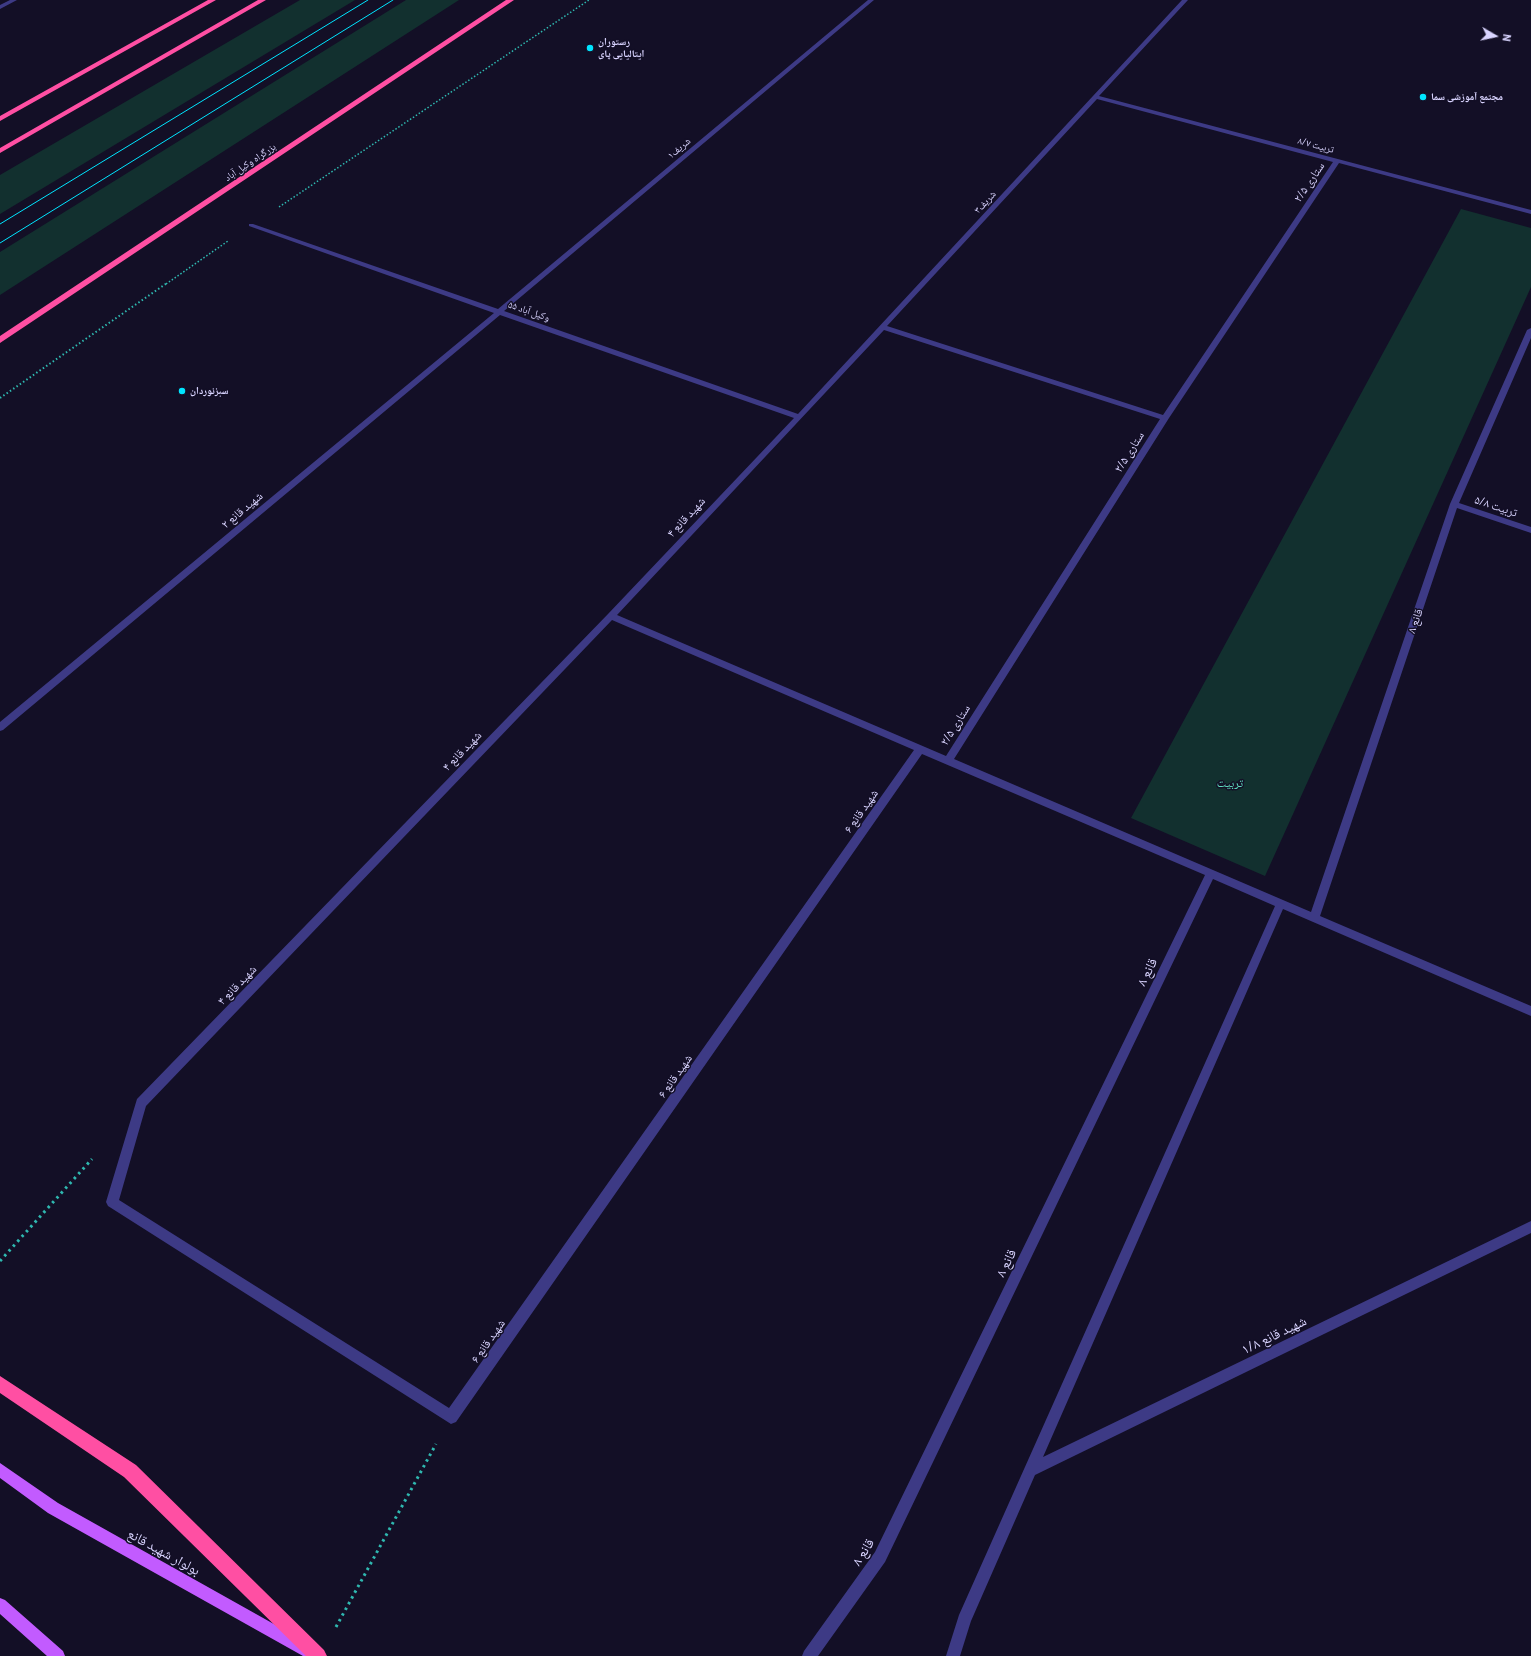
<!DOCTYPE html>
<meta charset="utf-8">
<style>
body{margin:0}
#map{position:relative;width:1531px;height:1656px;overflow:hidden;background:#130f26;font-family:Barlow,sans-serif}
canvas{display:block}
.north{position:absolute;left:1475px;top:16px;width:40px;height:40px;-webkit-text-stroke:3px #130f26;paint-order:stroke;rotate:99deg;font-size:11px;font-weight:700;line-height:16px;text-align:center;color:#d9d4ff}
.north::after{content:'';display:block;margin:auto;width:14px;height:18px;background:#d9d4ff;clip-path:polygon(50% 0,100% 100%,50% 72%,0 100%)}
</style>
<div id="map">
<canvas width="1531" height="1656"></canvas>
<div class="north">N</div>
</div>
<script>
const ctx = document.querySelector('canvas').getContext('2d');
ctx.lineJoin = 'round';
function fillPath(path, color) {
  ctx.fillStyle = color;
  ctx.fill(path, 'evenodd');
}
function strokePath(path, color, width, dash) {
  ctx.strokeStyle = color;
  ctx.lineWidth = width;
  ctx.lineCap = dash ? 'butt' : 'round';
  ctx.setLineDash(dash || []);
  ctx.stroke(path);
}
function drawText(font, color, halo, rows, align = 'center') {
  ctx.font = font + ' Barlow,"Noto Naskh Arabic",sans-serif';
  ctx.lineWidth = 3;
  ctx.setLineDash([]);
  ctx.textBaseline = 'middle';
  ctx.strokeStyle = halo;
  ctx.fillStyle = color;
  for (const [text, x, y, turn = 0] of rows) {
    ctx.save();
    ctx.translate(x, y);
    ctx.rotate((+turn || 0) * Math.PI / 180);
    ctx.textAlign = isNaN(turn) ? turn : align;
    if (halo) ctx.strokeText(text, 0, 0);
    ctx.fillText(text, 0, 0);
    ctx.restore();
  }
}
fillPath(new Path2D(`
 M 300,0 L 355,0 L 0,214 L 0,175 Z
 M 406,0 L 459,0 L 0,295 L 0,252 Z
 M 1461,209 L 1531,228 L 1531,287 L 1265,876 L 1131,818 Z`), '#12302f');
strokePath(new Path2D(`
 M 279,207 L 589,0
 M 166,284 L 228,241`), '#2fb8b0', 1.5, [1.5, 2]);
strokePath(new Path2D(`
 M 0,398 L 167,283`), '#2fb8b0', 2, [1.5, 2.5]);
strokePath(new Path2D(`
 M 0,1261 L 92,1159
 M 336,1627 L 436,1444`), '#2fb8b0', 3, [2.5, 4]);
fillPath(new Path2D(`
 M 10,0 L 17,0 L 0,9 L 0,5 Z
 M 868,0 L 874,0 L 504,311 L 798,414 L 1182,0 L 1188,0 L 1099,96 L 1531,210 L 1531,214 L 1339,163 L 1169,418 L 954,759 L 1311,912 L 1450,504 L 1527,330 L 1531,328 L 1531,338 L 1459,503 L 1531,527 L 1531,533 L 1457,508 L 1320,916 L 1531,1006 L 1531,1016 L 1283,909 L 1043,1457 L 1531,1221 L 1531,1233 L 1035,1475 L 971,1621 L 960,1656 L 946,1656 L 959,1615 L 1275,906 L 1213,879 L 885,1562 L 818,1656 L 802,1656 L 804,1651 L 875,1552 L 1205,875 L 922,754 L 456,1422 L 451,1424 L 108,1206 L 106,1202 L 137,1099 L 608,614 L 794,418 L 500,315 L 3,730 L 0,731 L 0,722 L 494,313 L 249,226 L 249,224 L 253,224 L 498,309 ZM 1097,99 L 1333,162 L 1163,415 L 887,326 ZM 884,330 L 1160,419 L 946,756 L 617,615 ZM 612,620 L 914,750 L 449,1408 L 119,1200 L 146,1106 Z`), '#3d3a85');
fillPath(new Path2D(`
 M 0,1463 L 58,1503 L 322,1651 L 324,1656 L 303,1656 L 48,1513 L 0,1478 Z
 M 0,1598 L 5,1600 L 63,1651 L 65,1656 L 47,1656 L 0,1614 Z`), '#c25bff');
fillPath(new Path2D(`
 M 208,0 L 216,0 L 0,121 L 0,116 Z
 M 258,0 L 266,0 L 0,153 L 0,148 Z
 M 506,0 L 514,0 L 0,343 L 0,336 Z
 M 0,1376 L 136,1465 L 324,1650 L 327,1656 L 306,1656 L 124,1477 L 0,1393 Z`), '#ff4fa3');
strokePath(new Path2D(`
 M 0,224 L 368,0
 M 0,243 L 393,0`), '#00e5ff', 1);
for (const [x, y, r, color] of [
 [590,48,4,"#00e5ff"],
 [1423,97,4,"#00e5ff"],
 [182,391,4,"#00e5ff"]
]) {
  const dot = new Path2D();
  dot.arc(x, y, r, 0, 2 * Math.PI);
  ctx.fillStyle = color;
  ctx.fill(dot);
  strokePath(dot, '#130f26', 1.5);
}
drawText('bold 10px', '#d9d4ff', '#130f26', [
 ["رستوران",598,42],
 ["ایتالیایی پای",598,54],
 ["مجتمع آموزشی سما",1431,97],
 ["سبزنوردان",190,391]
], 'left');
drawText('10px', '#d9d4ff', '#130f26', [
 ["تربیت ۸/۷",1316,145,15],
 ["شریف١",679,148,-40],
 ["بزرگراه وکیل آباد",250,162,-34],
 ["شریف٣",985,202,-47],
 ["۵۵ وکیل آباد",529,311,19]
]);
drawText('12px', '#d9d4ff', '#130f26', [
 ["ستاری ۲/۵",1309,182,-56],
 ["ستاری ۲/۵",1129,452,-58],
 ["تربیت ۵/۸",1496,506,18],
 ["شهید قانع ۲",242,510,-40],
 ["شهید قانع ۴",686,517,-47],
 ["قانع ۸",1415,621,-71],
 ["ستاری ۲/۵",955,725,-58],
 ["شهید قانع ۴",462,751,-46],
 ["شهید قانع ۶",861,811,-55],
 ["شهید قانع ۴",237,985,-46],
 ["شهید قانع ۶",675,1076,-55],
 ["شهید قانع ۶",488,1341,-55]
]);
drawText('12px', '#5fe0c0', '#130f26', [
 ["تربیت",1230,783]
]);
drawText('14px', '#d9d4ff', '#130f26', [
 ["قانع ۸",1147,972,-64],
 ["قانع ۸",1006,1263,-64],
 ["شهید قانع ۱/۸",1274,1335,-26],
 ["بولوار شهید قانع",164,1552,29],
 ["قانع ۸",863,1552,-58]
]);
</script>
